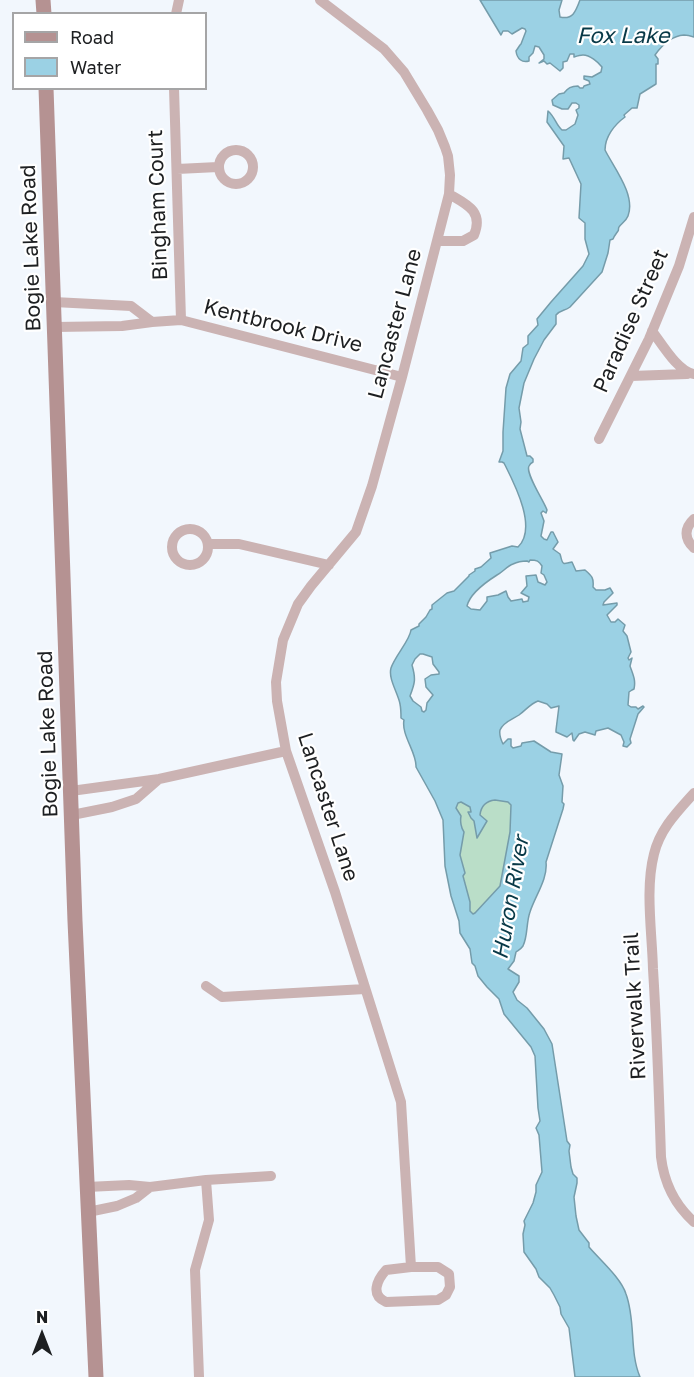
<!DOCTYPE html>
<style>
body{margin:0}
#map{position:relative;width:694px;height:1377px;overflow:hidden;background:#f2f7fd;font-family:"Golos Text",sans-serif}
canvas{display:block}
.legend{position:absolute;left:12px;top:12px;width:195px;height:78px;box-sizing:border-box;background:#fff;border:2px solid #a5a5a6;margin:0;padding:8px 10px;list-style:none;font-size:18px;color:#1d1f21}
.legend li{display:flex;align-items:center;gap:12px;height:30px}
.legend b{width:30px;border:2px solid #a5a5a6}
.north{position:absolute;left:12px;top:1305px;width:60px;height:60px;-webkit-text-stroke:4px #fff;paint-order:stroke;rotate:0deg;font-size:16px;font-weight:700;line-height:24px;text-align:center;color:#1d1f21}
.north::after{content:'';display:block;margin:auto;width:21px;height:27px;background:#1d1f21;clip-path:polygon(50% 0,100% 100%,50% 72%,0 100%)}
</style>
<div id="map">
<canvas width="694" height="1377"></canvas>
<ul class="legend">
<li><b style="height:8px;background:#b59292"></b>Road</li>
<li><b style="height:16px;background:#9bd1e4"></b>Water</li>
</ul>
<div class="north">N</div>
</div>
<script>
const ctx = document.querySelector('canvas').getContext('2d');
ctx.lineJoin = 'round';
function fillPath(path, color) {
  ctx.fillStyle = color;
  ctx.fill(path, 'evenodd');
}
function strokePath(path, color, width, dash) {
  ctx.strokeStyle = color;
  ctx.lineWidth = width;
  ctx.lineCap = dash ? 'butt' : 'round';
  ctx.setLineDash(dash || []);
  ctx.stroke(path);
}
function drawText(font, color, halo, rows, align = 'center') {
  ctx.font = font + ' "Golos Text",sans-serif';
  ctx.lineWidth = 4.5;
  ctx.setLineDash([]);
  ctx.textBaseline = 'middle';
  ctx.strokeStyle = halo;
  ctx.fillStyle = color;
  for (const [text, x, y, turn = 0] of rows) {
    ctx.save();
    ctx.translate(x, y);
    ctx.rotate((+turn || 0) * Math.PI / 180);
    ctx.textAlign = isNaN(turn) ? turn : align;
    if (halo) ctx.strokeText(text, 0, 0);
    ctx.fillText(text, 0, 0);
    ctx.restore();
  }
}
fillPath(new Path2D(`
 M 495,800 L 508,802 L 511,805 L 510,832 L 500,886 L 475,913 L 472,914 L 470,911 L 470,902 L 463,875 L 465,873 L 460,855 L 464,832 C 461,828 460,821 461,816 L 455,808 L 458,803 L 461,802 L 470,807 L 471,818 L 474,821 L 477,836 L 483,818 L 480,815 C 481,806 487,801 495,800 Z`), '#badec8');
const water = new Path2D(`
 M 480,0 L 562,0 L 559,10 L 560,17 C 573,20 576,11 580,0 L 694,0 L 694,37 C 691,36 687,35 684,35 C 671,36 662,45 655,55 L 658,59 L 658,64 L 656,64 L 656,84 L 640,94 L 637,108 L 632,108 L 624,115 L 625,117 C 614,125 605,137 605,150 C 614,168 636,195 628,216 C 626,221 622,223 619,227 C 618,228 619,230 618,231 C 616,234 614,236 613,239 L 610,240 L 608,253 L 602,272 L 570,307 C 565,311 560,310 556,315 L 556,324 L 544,340 L 534,359 L 524,383 L 519,408 L 521,422 L 520,429 L 527,456 L 530,456 L 533,459 L 533,462 C 531,463 530,464 529,466 C 525,473 544,501 547,510 L 546,513 L 543,511 L 541,513 L 544,521 L 541,536 L 544,539 L 547,540 L 551,532 L 553,532 L 558,542 L 553,549 L 560,554 C 563,564 561,565 572,562 L 576,571 L 585,570 C 592,576 594,578 593,587 L 596,590 L 605,590 L 610,588 L 613,593 L 604,602 L 603,605 L 617,603 L 617,605 L 607,615 L 611,622 L 615,622 L 618,619 L 625,625 L 623,631 L 627,636 L 631,652 L 628,658 L 629,660 L 632,658 L 630,666 C 633,675 636,680 634,689 L 632,690 L 629,692 L 628,705 L 631,707 L 636,707 L 638,709 L 643,706 L 644,707 L 638,714 L 630,739 L 631,743 L 627,747 L 623,746 L 624,742 L 621,735 L 608,728 L 596,731 L 595,735 L 585,732 L 579,734 L 574,741 L 573,740 L 572,733 L 567,737 L 556,732 L 556,730 L 559,706 L 551,708 L 547,704 L 538,701 C 530,704 526,710 519,715 C 513,719 503,722 500,730 C 499,735 501,740 503,744 L 508,739 L 511,739 L 511,746 L 513,748 L 521,746 L 522,743 L 534,741 L 551,752 L 562,754 L 559,775 L 563,786 L 562,802 L 564,804 L 563,809 L 546,862 C 548,879 535,896 530,912 C 526,923 528,936 523,946 C 520,950 519,950 516,952 L 514,961 L 508,969 L 519,976 L 519,982 L 513,992 L 517,1000 L 527,1008 L 544,1029 L 552,1044 L 567,1141 L 570,1145 L 569,1151 L 571,1167 L 573,1174 L 577,1178 L 577,1183 L 574,1197 L 576,1216 L 579,1230 L 589,1243 L 589,1247 C 600,1260 621,1278 626,1294 C 636,1321 629,1351 640,1377 L 575,1377 L 569,1328 L 561,1314 L 560,1307 L 554,1295 L 550,1288 L 539,1277 L 536,1269 L 524,1252 L 523,1234 L 525,1225 L 524,1221 L 533,1203 L 536,1192 L 536,1185 L 542,1172 L 539,1135 L 536,1128 L 540,1121 L 538,1108 L 535,1056 L 531,1047 L 504,1014 L 499,999 L 487,987 L 478,976 L 475,966 L 472,963 L 470,949 L 460,933 L 459,921 L 451,896 L 445,866 L 443,820 L 435,801 L 416,767 C 417,753 401,735 404,720 L 401,718 C 401,714 401,709 400,704 C 398,693 388,679 391,668 C 395,656 410,640 411,630 L 419,626 L 419,624 L 426,617 L 430,610 L 432,609 L 432,605 L 447,593 L 454,591 L 469,576 L 469,575 L 475,571 L 475,569 L 481,567 L 491,558 L 490,553 L 512,546 L 518,547 C 538,528 514,483 504,463 L 502,462 L 499,462 L 503,451 L 503,432 L 506,388 L 510,374 L 521,361 L 523,348 L 528,344 L 528,336 L 538,325 L 537,319 L 551,302 L 583,266 L 589,254 L 585,239 L 585,223 L 579,218 L 581,184 L 569,158 L 563,159 L 564,146 L 547,122 L 548,111 C 555,117 556,125 562,130 L 566,130 L 575,124 L 578,115 L 576,110 L 579,108 L 579,105 L 576,103 L 572,103 L 568,109 L 562,109 L 553,105 L 552,100 L 559,94 L 564,93 C 568,88 571,86 578,86 L 580,88 L 583,88 L 584,86 L 590,84 L 589,81 L 584,79 L 584,76 L 592,77 L 601,72 L 602,67 C 598,62 590,55 583,55 C 580,55 577,56 574,57 L 574,54 L 570,54 L 567,61 L 563,62 L 563,68 L 560,71 L 550,63 L 547,64 L 544,61 L 539,63 L 544,59 L 544,55 L 539,47 L 535,46 L 533,53 L 529,57 L 529,61 C 522,63 517,59 516,51 L 520,45 L 521,44 L 526,31 L 525,29 L 522,28 L 512,34 L 508,31 L 503,31 L 501,35 ZM 530,560 C 537,560 539,561 542,566 L 541,573 L 544,575 L 547,582 L 545,585 L 538,582 L 536,575 L 526,576 L 527,586 L 521,593 L 529,597 L 528,601 L 523,602 L 522,599 L 511,601 L 508,597 L 506,591 L 498,595 L 487,597 L 487,601 L 480,610 L 471,609 L 467,606 C 470,593 486,582 497,575 C 503,572 507,566 513,564 C 517,562 523,561 527,561 L 529,562 ZM 420,654 L 423,654 L 432,657 L 433,664 L 439,672 L 439,674 L 431,675 L 425,679 L 426,687 L 433,695 L 427,703 L 426,710 L 424,712 L 422,711 L 421,707 L 413,701 L 410,696 C 415,683 416,679 412,665 L 415,659 ZM 495,800 L 508,802 L 511,805 L 510,832 L 500,886 L 475,913 L 473,914 L 470,911 L 470,902 L 463,876 L 465,873 L 460,855 L 464,832 C 461,828 460,821 461,816 L 456,808 L 458,803 L 461,802 L 470,807 L 471,812 L 468,812 L 471,818 L 474,821 L 477,838 L 487,821 L 480,815 C 481,806 486,801 495,800 Z`);
fillPath(water, '#9bd1e4');
strokePath(water, '#759caa', 1.5);
strokePath(new Path2D(`
 M 320,0 L 384,49 L 404,72 L 427,110 L 438,130 L 445,147 L 448,156 L 450,175 L 449,194 L 402,377 L 372,486 L 356,532 L 311,586 L 298,604 L 283,640 L 276,682 L 277,701 L 286,751 L 335,892 L 401,1102 L 411,1267 L 438,1267 L 449,1274 L 450,1287 L 446,1295 L 438,1300 L 386,1302 C 370,1295 377,1280 386,1270 L 411,1267
 M 176,14 L 179,0
 M 174,88 L 181,320
 M219 167a17 17 0 1 1 34 0a17 17 0 1 1-34 0Z
 M 177,169 L 218,167
 M 437,241 L 463,241 L 474,235 C 484,211 466,204 449,194
 M 54,302 L 131,306 L 152,322
 M 55,327 L 122,326 L 152,322 L 181,320 L 402,377
 M 652,331 C 662,344 678,372 694,374
 M 631,376 L 687,374
 M 599,439 L 649,339 L 679,266 L 694,217
 M 694,519 C 684,528 684,539 694,548
 M172 547a18 18 0 1 1 36 0a18 18 0 1 1-36 0Z
 M 208,544 L 239,544 L 329,565
 M 71,791 L 159,779 L 286,751
 M 694,793 C 677,812 660,829 654,854 C 645,889 652,932 653,969 C 657,1032 659,1094 661,1157 C 664,1182 675,1205 694,1222
 M 72,815 L 112,807 L 136,799 L 159,779
 M 206,986 L 222,997 L 365,989
 M 87,1187 L 129,1185 L 150,1187 L 206,1180 L 271,1176
 M 88,1212 L 117,1206 L 136,1198 L 150,1187
 M 199,1377 L 195,1270 L 209,1220 L 206,1180`), '#cbb3b3', 10);
strokePath(new Path2D(`
 M 43,0 L 44,14
 M 46,88 L 75,921 L 96,1377`), '#b59292', 15);
drawText('21px', '#1d1f21', '#fff', [
 ["Bingham Court",158,205,-92],
 ["Bogie Lake Road",31,248,-92],
 ["Paradise Street",631,321,-66],
 ["Lancaster Lane",395,324,-75],
 ["Kentbrook Drive",283,326,14],
 ["Bogie Lake Road",48,734,-92],
 ["Lancaster Lane",328,807,72],
 ["Riverwalk Trail",635,1006,-93]
]);
drawText('italic 22px', '#083947', '#fff', [
 ["Fox Lake",623,36],
 ["Huron River",511,898,-80]
]);
</script>
